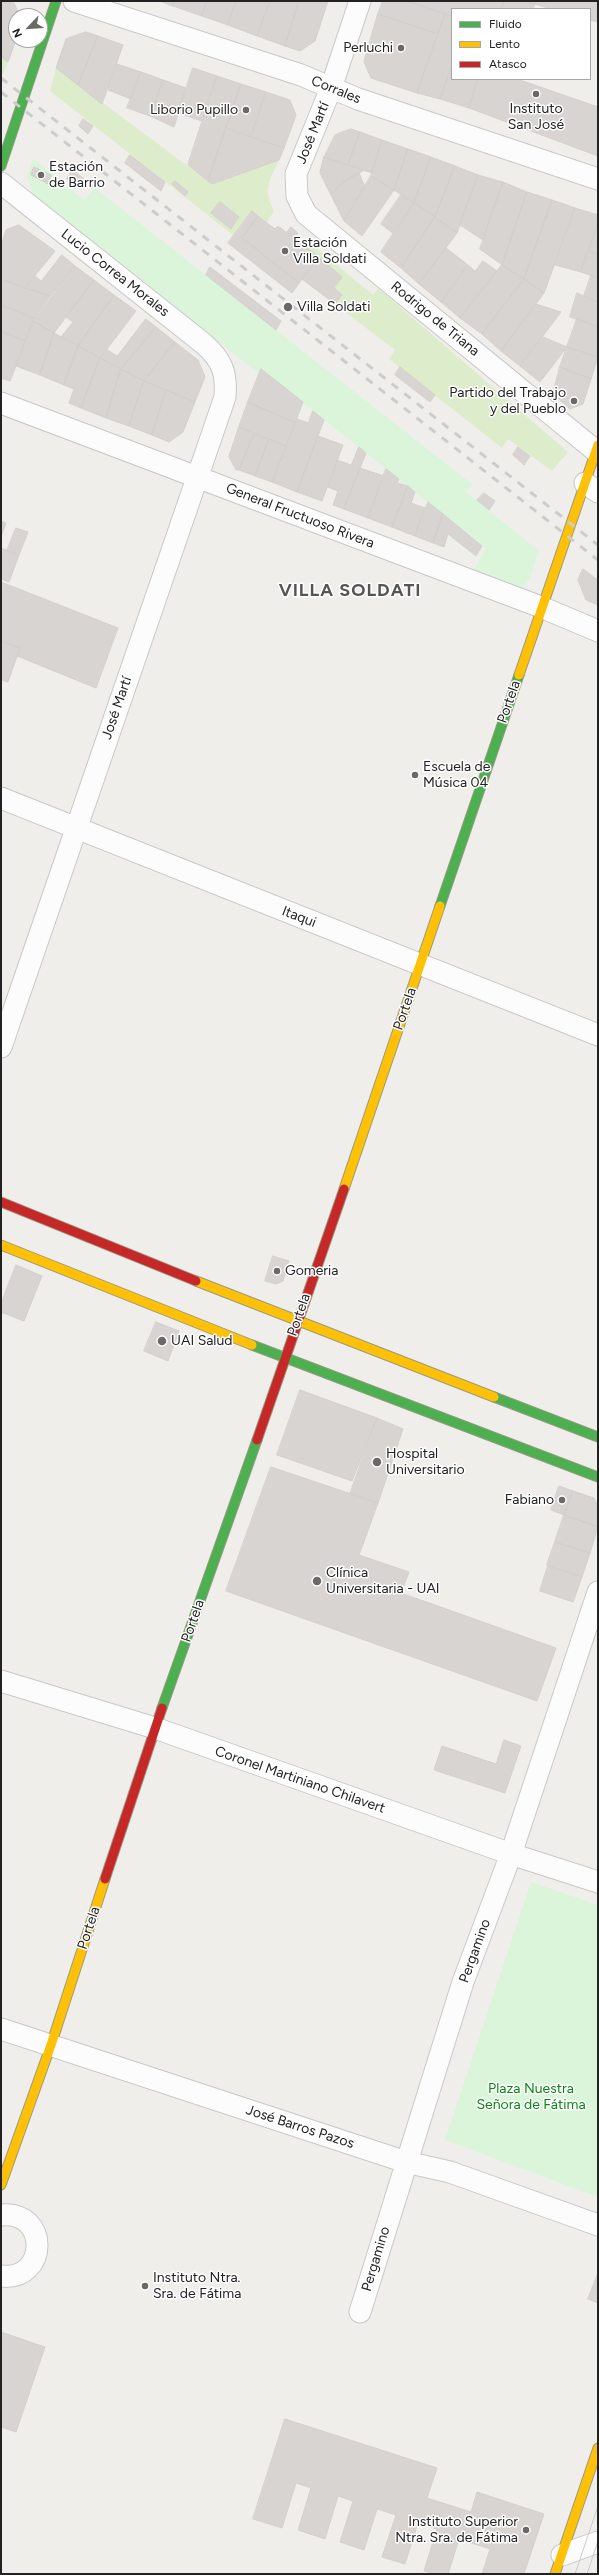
<!DOCTYPE html>
<meta charset="utf-8">
<style>
body{margin:0}
#map{position:relative;width:599px;height:2575px;overflow:hidden;background:#f0eeeb;font-family:Figtree,sans-serif}
canvas{display:block}
.frame{position:absolute;inset:0;border:2px solid #222;pointer-events:none}
.legend{position:absolute;left:451px;top:8px;width:140px;height:72px;box-sizing:border-box;background:#fff;border:1px solid #a7a7a7;margin:0;padding:5px 7px;list-style:none;font-size:12px;color:#222}
.legend li{display:flex;align-items:center;gap:8px;height:20px}
.legend b{width:20px;border:1px solid #a7a7a7}
.north{position:absolute;left:8px;top:8px;width:40px;height:40px;box-sizing:border-box;background:#fff;border:1px solid #a7a7a7;border-radius:50%;rotate:245deg;font-size:11px;font-weight:700;line-height:16px;text-align:center;color:#222}
.north::after{content:'';display:block;margin:auto;width:14px;height:18px;background:#6a6968;clip-path:polygon(50% 0,100% 100%,50% 72%,0 100%)}
</style>
<div id="map">
<canvas width="599" height="2575"></canvas>
<div class="frame"></div>
<ul class="legend">
<li><b style="height:5px;background:#4caf50"></b>Fluido</li>
<li><b style="height:5px;background:#ffc107"></b>Lento</li>
<li><b style="height:5px;background:#c62828"></b>Atasco</li>
</ul>
<div class="north">N</div>
</div>
<script>
const ctx = document.querySelector('canvas').getContext('2d');
ctx.lineJoin = 'round';
function fillPath(path, color) {
  ctx.fillStyle = color;
  ctx.fill(path, 'evenodd');
}
function strokePath(path, color, width, dash) {
  ctx.strokeStyle = color;
  ctx.lineWidth = width;
  ctx.lineCap = dash ? 'butt' : 'round';
  ctx.setLineDash(dash || []);
  ctx.stroke(path);
}
function drawText(font, color, halo, rows, align = 'center') {
  ctx.font = font + ' Figtree,sans-serif';
  ctx.lineWidth = 3;
  ctx.setLineDash([]);
  ctx.textBaseline = 'middle';
  ctx.strokeStyle = halo;
  ctx.fillStyle = color;
  for (const [text, x, y, turn = 0] of rows) {
    ctx.save();
    ctx.translate(x, y);
    ctx.rotate((+turn || 0) * Math.PI / 180);
    ctx.textAlign = isNaN(turn) ? turn : align;
    if (halo) ctx.strokeText(text, 0, 0);
    ctx.fillText(text, 0, 0);
    ctx.restore();
  }
}
fillPath(new Path2D(`
 M 1,57 L 8,62 L 3,74 L 1,72 Z
 M 56,68 L 212,184 L 279,160 C 270,181 262,189 274,211 L 267,222 L 252,211 L 233,235 L 50,91 ZM 220,202 L 239,218 L 231,229 L 212,214 Z
 M 304,238 L 373,295 L 378,288 L 568,452 L 552,471 L 508,439 L 502,448 L 389,359 L 395,350 L 335,304 L 342,295 L 334,288 L 342,277 L 300,243 Z`), '#ddeccb');
fillPath(new Path2D(`
 M 33,158 L 84,200 L 95,188 L 472,484 L 466,492 L 538,550 C 534,564 533,582 519,589 L 472,574 L 486,548 L 261,370 L 259,374 L 33,194 L 27,178 Z
 M 531,1882 L 598,1905 L 598,2197 L 445,2140 Z`), '#daf5da');
const building = new Path2D(`
 M 1,1 L 14,3 L 20,16 L 16,16 L 16,40 L 8,62 L 1,57 Z
 M 160,1 L 174,1 L 173,6 Z
 M 174,1 L 207,1 L 202,16 L 173,6 Z
 M 207,1 L 236,1 L 228,25 L 202,16 Z
 M 236,1 L 270,1 L 257,36 L 228,25 Z
 M 270,1 L 299,1 L 285,46 L 257,36 Z
 M 299,1 L 328,1 L 315,41 L 300,51 L 285,46 Z
 M 383,1 L 407,1 L 445,14 L 438,34 L 378,14 Z
 M 407,1 L 504,1 L 501,9 L 452,9 L 452,16 Z
 M 504,1 L 523,1 L 535,4 L 533,9 L 501,9 Z
 M 523,1 L 536,1 L 535,4 Z
 M 536,1 L 598,1 L 598,22 L 590,20 L 590,9 L 551,9 L 535,4 Z
 M 378,14 L 438,34 L 417,93 L 371,78 L 364,62 Z
 M 445,14 L 452,16 L 452,66 L 440,99 L 417,93 Z
 M 86,32 L 98,36 L 78,85 L 56,68 L 66,39 Z
 M 98,36 L 123,45 L 102,104 L 78,85 Z
 M 117,64 L 141,72 L 131,99 L 108,90 Z
 M 452,66 L 452,79 L 478,79 L 469,108 L 440,99 Z
 M 193,68 L 217,76 L 202,121 L 178,113 Z
 M 141,72 L 163,80 L 150,116 L 127,108 Z
 M 217,76 L 241,84 L 208,181 L 188,165 Z
 M 478,79 L 517,79 L 598,107 L 598,156 L 469,108 Z
 M 163,80 L 186,88 L 174,127 L 150,116 Z
 M 241,84 L 266,92 L 251,137 L 226,128 Z
 M 266,92 L 290,100 L 296,115 L 284,148 L 251,137 Z
 M 83,119 L 93,126 L 88,134 L 79,126 Z
 M 226,128 L 284,148 L 279,160 L 212,184 L 208,181 Z
 M 351,129 L 360,132 L 348,165 L 324,157 L 335,135 Z
 M 360,132 L 382,140 L 372,173 L 348,165 Z
 M 382,140 L 408,149 L 394,190 L 371,176 Z
 M 408,149 L 431,157 L 414,203 L 394,190 Z
 M 130,155 L 165,182 L 161,191 L 125,163 Z
 M 324,157 L 348,165 L 364,170 L 342,183 L 331,195 L 320,173 Z
 M 431,157 L 455,166 L 435,217 L 414,203 Z
 M 455,166 L 478,175 L 457,233 L 435,217 Z
 M 34,167 L 51,175 L 48,184 L 31,175 Z
 M 73,170 L 84,179 L 78,187 L 67,179 Z
 M 359,173 L 365,187 L 344,221 L 331,195 L 342,183 Z
 M 478,175 L 503,182 L 483,240 L 460,225 Z
 M 371,176 L 394,190 L 362,236 L 344,221 Z
 M 175,181 L 188,192 L 185,196 L 172,184 Z
 M 503,182 L 527,192 L 502,265 L 480,249 Z
 M 527,192 L 552,200 L 524,279 L 502,265 Z
 M 401,195 L 414,203 L 394,234 L 381,224 Z
 M 552,200 L 575,208 L 544,293 L 524,279 Z
 M 220,202 L 239,217 L 231,229 L 211,213 Z
 M 414,203 L 435,217 L 401,268 L 381,252 Z
 M 575,208 L 598,215 L 598,223 L 581,272 L 555,265 Z
 M 252,211 L 258,216 L 242,238 L 299,283 L 292,293 L 228,243 Z
 M 258,216 L 275,229 L 278,226 L 319,257 L 299,283 L 242,238 Z
 M 435,217 L 457,233 L 419,284 L 401,268 Z
 M 598,223 L 598,254 L 588,251 Z
 M 19,225 L 55,251 L 25,288 L 1,279 L 1,246 L 6,230 Z
 M 291,227 L 298,233 L 294,238 L 287,233 Z
 M 446,248 L 468,265 L 441,302 L 419,284 Z
 M 588,251 L 598,254 L 598,278 L 581,272 Z
 M 62,255 L 75,266 L 50,296 L 25,288 L 35,276 L 41,281 Z
 M 319,257 L 342,277 L 334,288 L 342,295 L 335,304 L 302,279 Z
 M 483,261 L 497,271 L 460,318 L 441,302 L 468,265 L 475,271 Z
 M 502,265 L 524,279 L 482,334 L 460,318 Z
 M 75,266 L 94,280 L 54,333 L 33,321 Z
 M 210,267 L 281,321 L 276,330 L 206,275 Z
 M 591,276 L 598,278 L 598,302 L 584,296 Z
 M 1,279 L 25,288 L 50,296 L 34,318 L 1,305 Z
 M 524,279 L 544,293 L 501,351 L 482,334 Z
 M 94,280 L 114,295 L 78,346 L 61,337 L 73,322 L 66,317 Z
 M 577,293 L 598,302 L 598,327 L 570,317 Z
 M 114,295 L 136,311 L 100,358 L 78,346 Z
 M 536,304 L 561,312 L 520,366 L 501,351 Z
 M 1,305 L 34,318 L 26,341 L 1,331 Z
 M 146,319 L 156,327 L 121,369 L 100,358 L 106,349 L 117,356 Z
 M 577,319 L 598,327 L 598,357 L 567,347 Z
 M 33,321 L 54,333 L 40,375 L 16,366 Z
 M 156,327 L 175,342 L 144,381 L 121,369 Z
 M 3,332 L 26,341 L 10,381 L 1,378 L 1,338 Z
 M 54,333 L 78,346 L 64,385 L 40,375 Z
 M 543,337 L 567,347 L 540,382 L 520,366 Z
 M 175,342 L 198,360 L 205,377 L 195,402 L 144,381 Z
 M 78,346 L 100,358 L 81,408 L 69,403 L 74,389 L 64,385 Z
 M 567,347 L 598,357 L 591,379 L 560,367 Z
 M 100,358 L 121,369 L 106,418 L 81,408 Z
 M 400,367 L 435,395 L 430,402 L 395,375 Z
 M 560,367 L 591,379 L 583,404 L 570,409 L 553,394 Z
 M 121,369 L 144,381 L 129,426 L 106,418 Z
 M 261,369 L 303,402 L 295,423 L 248,402 Z
 M 144,381 L 166,390 L 152,435 L 129,426 Z
 M 166,390 L 195,402 L 183,432 L 169,442 L 152,435 Z
 M 248,402 L 295,423 L 286,446 L 239,427 Z
 M 313,411 L 324,420 L 297,492 L 272,482 L 297,419 L 308,423 Z
 M 239,427 L 254,434 L 239,470 L 236,470 L 229,457 Z
 M 254,434 L 269,439 L 255,476 L 239,470 Z
 M 318,436 L 343,445 L 322,501 L 297,492 Z
 M 269,439 L 286,446 L 272,482 L 255,476 Z
 M 359,447 L 366,453 L 344,509 L 333,505 L 338,491 L 328,487 L 337,460 L 351,465 Z
 M 518,447 L 530,456 L 524,465 L 513,455 Z
 M 360,468 L 384,476 L 368,518 L 344,509 Z
 M 386,469 L 399,479 L 397,483 L 408,486 L 392,527 L 368,518 Z
 M 408,486 L 415,492 L 411,503 L 425,508 L 415,536 L 392,527 Z
 M 484,493 L 495,501 L 489,510 L 477,500 Z
 M 428,502 L 443,514 L 433,543 L 415,536 Z
 M 443,514 L 482,546 L 476,556 L 448,534 L 444,547 L 433,543 Z
 M 1,521 L 6,523 L 1,537 Z
 M 16,528 L 28,532 L 19,555 L 7,551 Z
 M 1,548 L 19,555 L 9,582 L 1,579 Z
 M 583,569 L 598,580 L 598,605 L 586,600 L 578,580 Z
 M 1,582 L 118,628 L 96,688 L 17,656 L 20,648 L 1,641 Z
 M 1,641 L 20,648 L 8,682 L 1,680 Z
 M 273,1256 L 289,1261 L 283,1281 L 276,1284 L 265,1281 Z
 M 16,1265 L 42,1276 L 24,1321 L 1,1312 L 1,1304 Z
 M 156,1322 L 179,1331 L 168,1361 L 144,1351 Z
 M 300,1390 L 377,1418 L 352,1481 L 277,1455 Z
 M 377,1418 L 403,1429 L 378,1503 L 350,1494 Z
 M 271,1467 L 378,1503 L 359,1555 L 409,1572 L 401,1593 L 556,1648 L 537,1701 L 226,1591 Z
 M 559,1486 L 573,1491 L 564,1515 L 551,1510 Z
 M 573,1491 L 594,1498 L 598,1506 L 598,1527 L 564,1515 Z
 M 564,1515 L 598,1527 L 590,1553 L 555,1542 Z
 M 555,1542 L 590,1553 L 582,1577 L 547,1565 Z
 M 548,1566 L 582,1577 L 573,1602 L 540,1591 Z
 M 504,1740 L 521,1746 L 505,1793 L 434,1770 L 442,1746 L 496,1764 Z
 M 598,2273 L 598,2303 L 588,2299 Z
 M 1,2332 L 45,2347 L 16,2432 L 1,2427 Z
 M 285,2419 L 437,2468 L 427,2498 L 471,2512 L 477,2492 L 544,2514 L 524,2574 L 482,2574 L 490,2549 L 459,2539 L 448,2574 L 435,2574 L 424,2571 L 437,2529 L 418,2523 L 405,2564 L 382,2557 L 396,2515 L 377,2509 L 364,2550 L 340,2542 L 353,2501 L 338,2496 L 325,2539 L 298,2530 L 311,2488 L 296,2483 L 282,2528 L 253,2519 Z`);
fillPath(building, '#d7d4d2');
strokePath(building, '#d3d0cc', 1);
const street = new Path2D(`
 M 74,1 L 301,75 L 358,99 L 598,179
 M 360,1 L 331,88 L 296,174 L 297,196 L 306,214 L 596,451
 M 1,183 L 204,344 C 222,360 227,373 225,397 L 1,1047
 M 1,403 L 541,607 L 598,631
 M 585,483 L 598,492
 M 1,798 L 598,1035
 M 1,1681 L 155,1728 L 511,1854 L 598,1882
 M 1,2029 L 406,2162 L 450,2172 L 598,2225
 M 1,2215 C 50,2210 48,2282 1,2276
 M 360,2312 L 463,1982 L 511,1854 L 598,1592
 M 562,2555 L 598,2542`);
const fast = new Path2D(`
 M 1,166 L 56,1
 M 440,906 L 519,675
 M 252,1345 L 598,1477
 M 494,1397 L 598,1437
 M 162,1708 L 257,1440`);
const slow = new Path2D(`
 M 519,675 L 598,445
 M 344,1189 L 440,906
 M 1,1245 L 252,1345
 M 196,1281 L 494,1397
 M 1,2185 L 51,2045 L 105,1879
 M 555,2574 L 598,2448`);
const jam = new Path2D(`
 M 1,1202 L 196,1281
 M 257,1440 L 344,1189
 M 105,1879 L 162,1708`);
strokePath(street, '#c9c8c7', 23);
strokePath(fast, '#999a82', 11);
strokePath(slow, '#999a82', 11);
strokePath(jam, '#999a82', 11);
strokePath(street, '#fdfcfc', 21);
strokePath(fast, '#4caf50', 9);
strokePath(slow, '#ffc107', 9);
strokePath(jam, '#c62828', 9);
strokePath(new Path2D(`
 M 575,2574 L 598,2506
 M 587,2574 L 598,2541`), '#ccc', 1);
strokePath(new Path2D(`
 M 1,78 L 598,545
 M 1,92 L 598,560`), '#ccc', 3, [8, 8]);
for (const [x, y, r, color] of [
 [401,48,4,"#6a6968"],
 [536,94,4,"#6a6968"],
 [246,110,4,"#6a6968"],
 [41,175,4,"#6a6968"],
 [285,251,4,"#6a6968"],
 [288,307,5,"#6a6968"],
 [574,401,4,"#6a6968"],
 [415,775,4,"#6a6968"],
 [277,1271,4,"#6a6968"],
 [162,1341,5,"#6a6968"],
 [377,1462,5,"#6a6968"],
 [562,1500,4,"#6a6968"],
 [317,1581,5,"#6a6968"],
 [145,2286,4,"#6a6968"],
 [526,2530,4,"#6a6968"]
]) {
  const dot = new Path2D();
  dot.arc(x, y, r, 0, 2 * Math.PI);
  ctx.fillStyle = color;
  ctx.fill(dot);
  strokePath(dot, '#fff', 1.5);
}
drawText('14px', '#222', '#fff', [
 ["Perluchi",393,48,"right"],
 ["Instituto",536,109,"center"],
 ["San José",536,125,"center"],
 ["Liborio Pupillo",238,110,"right"],
 ["Estación",49,167],
 ["de Barrio",49,183],
 ["Estación",293,243],
 ["Villa Soldati",293,259],
 ["Villa Soldati",297,307],
 ["Partido del Trabajo",566,393,"right"],
 ["y del Pueblo",566,409,"right"],
 ["Escuela de",423,767],
 ["Música 04",423,783],
 ["Gomeria",285,1271],
 ["UAI Salud",171,1341],
 ["Hospital",386,1454],
 ["Universitario",386,1470],
 ["Fabiano",554,1500,"right"],
 ["Clínica",326,1573],
 ["Universitaria - UAI",326,1589],
 ["Instituto Ntra.",153,2278],
 ["Sra. de Fátima",153,2294],
 ["Instituto Superior",518,2522,"right"],
 ["Ntra. Sra. de Fátima",518,2538,"right"]
], 'left');
drawText('14px', '#222', '#fff', [
 ["Corrales",336,90,22],
 ["José Martí",313,133,-68],
 ["Lucio Correa Morales",115,273,38],
 ["Rodrigo de Triana",435,319,39],
 ["General Fructuoso Rivera",300,516,21],
 ["Portela",509,702,-71],
 ["José Martí",117,708,-71],
 ["Itaqui",299,917,21],
 ["Portela",405,1009,-71],
 ["Portela",299,1315,-71],
 ["Portela",193,1621,-71],
 ["Coronel Martiniano Chilavert",300,1780,19],
 ["Portela",89,1928,-72],
 ["Pergamino",475,1951,-70],
 ["José Barros Pazos",300,2127,18],
 ["Pergamino",376,2259,-73]
]);
drawText('14px', '#0c8416', '#fff', [
 ["Plaza Nuestra",531,2089],
 ["Señora de Fátima",531,2105]
]);
ctx.letterSpacing = '1px';
drawText('bold 18px', '#555', '#fff', [
 ["VILLA SOLDATI",350,591]
]);
ctx.letterSpacing = '0px';
</script>
